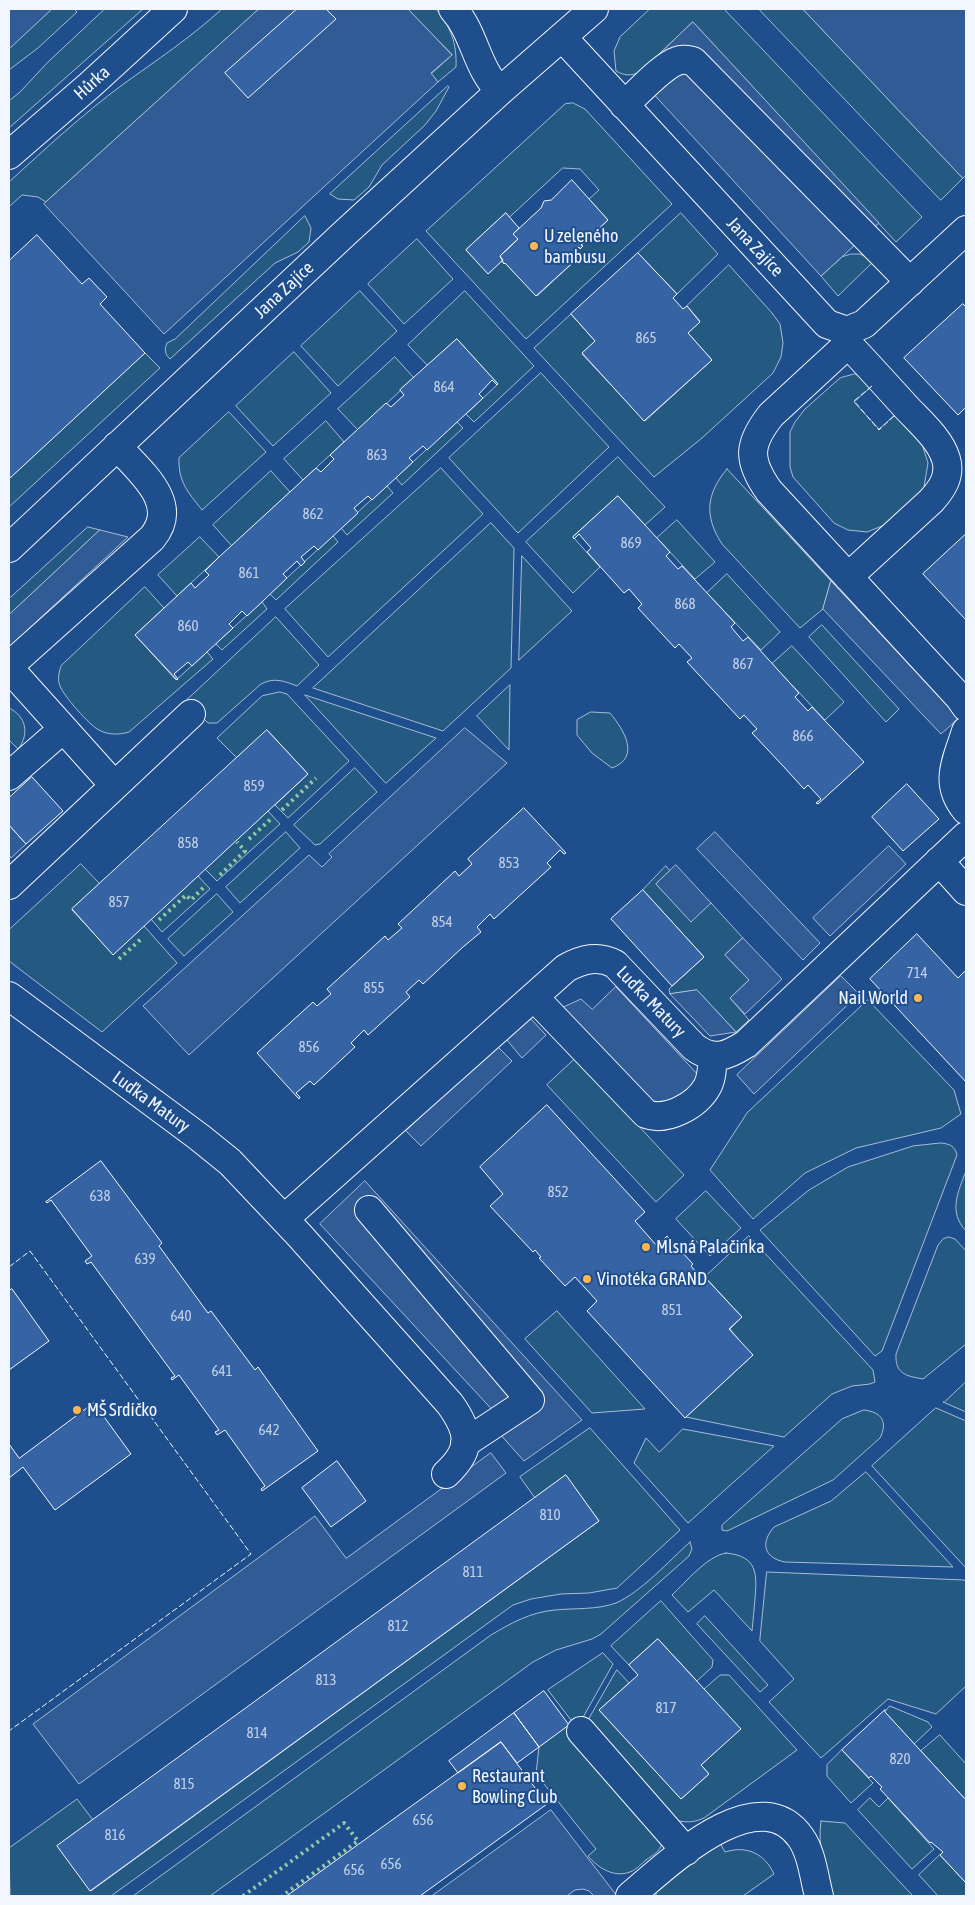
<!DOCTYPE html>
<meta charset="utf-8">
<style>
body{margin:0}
#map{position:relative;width:975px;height:1905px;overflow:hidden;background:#1f4e8c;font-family:"Asap Condensed",sans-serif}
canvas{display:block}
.frame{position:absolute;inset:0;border:10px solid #f2f6ff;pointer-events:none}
</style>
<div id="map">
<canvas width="975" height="1905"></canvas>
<div class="frame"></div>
</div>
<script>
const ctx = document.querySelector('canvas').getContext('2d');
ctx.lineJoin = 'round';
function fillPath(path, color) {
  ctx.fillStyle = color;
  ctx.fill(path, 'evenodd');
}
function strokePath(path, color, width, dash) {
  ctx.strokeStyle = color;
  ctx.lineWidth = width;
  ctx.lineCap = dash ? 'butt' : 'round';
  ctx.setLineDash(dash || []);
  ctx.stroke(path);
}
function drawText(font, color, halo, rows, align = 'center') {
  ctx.font = font + ' "Asap Condensed",sans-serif';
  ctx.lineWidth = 4;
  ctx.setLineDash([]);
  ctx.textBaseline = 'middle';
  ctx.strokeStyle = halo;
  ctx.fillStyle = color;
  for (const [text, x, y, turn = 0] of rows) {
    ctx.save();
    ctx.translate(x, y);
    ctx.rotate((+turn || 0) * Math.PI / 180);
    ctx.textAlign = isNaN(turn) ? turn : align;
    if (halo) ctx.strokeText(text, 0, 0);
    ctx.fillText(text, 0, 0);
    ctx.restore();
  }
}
const green = new Path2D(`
 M 52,9 L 74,9 L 77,12 L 38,48 L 9,70 L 9,49 Z
 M 105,9 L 143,9 L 9,128 L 9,101 L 20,92 L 47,63 Z
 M 222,9 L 259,9 L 46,202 L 38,197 L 22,195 L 9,207 L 9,182 C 46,148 82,115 122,85 C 157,60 190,38 222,9 Z
 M 408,9 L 436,9 C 451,27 457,44 456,67 L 438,82 L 431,74 L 452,55 Z
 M 650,9 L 724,9 L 922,217 L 896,242 L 693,22 L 640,72 C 631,76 625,76 616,71 L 614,51 L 620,37 Z
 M 759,9 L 803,9 L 963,178 L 941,200 Z
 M 448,86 L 449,87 L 436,111 L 425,125 L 382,165 L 369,187 L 354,200 L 338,199 L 330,194 Z
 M 573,103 L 585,109 L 672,204 L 526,339 L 426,231 L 565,104 ZM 563,168 L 580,169 L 599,190 L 589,199 L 608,220 L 581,245 L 582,246 L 580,248 L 579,247 L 574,252 L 579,257 L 537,296 L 505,263 L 504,263 L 501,261 L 488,273 L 466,250 L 506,213 L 509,217 Z
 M 681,213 L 718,254 L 677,294 L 638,253 Z
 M 305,216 L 311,228 L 309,242 L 298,252 L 275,263 L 170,359 C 165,354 164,350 167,343 L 175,339 Z
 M 417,239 L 453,279 L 404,324 L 368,284 Z
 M 851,254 L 860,254 L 874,261 L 838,296 L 821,276 L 842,257 Z
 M 729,265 L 772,313 L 780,324 L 783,343 L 781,357 L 773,373 L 702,438 L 654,477 L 534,348 L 571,314 L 595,341 L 582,354 L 645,421 L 712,360 L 688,333 L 700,321 L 687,306 Z
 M 360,291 L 397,331 L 338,386 L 301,346 Z
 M 465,291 L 534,366 L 474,422 L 466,414 L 498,384 L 457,339 L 428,366 L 408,345 Z
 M 294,352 L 331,393 L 273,446 L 236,406 Z
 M 145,353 L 160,368 L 9,507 L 9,479 Z
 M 395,357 L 414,378 L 358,430 L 338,409 Z
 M 541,373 L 609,447 L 518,533 L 449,458 Z
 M 855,374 L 867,380 L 872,386 L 854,402 L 879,429 L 896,414 L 922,444 L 928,463 L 924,487 L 913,502 L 887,524 L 867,532 L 848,530 L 834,523 L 793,477 L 790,467 L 790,432 L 795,422 L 805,409 L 840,378 Z
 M 229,412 L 266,452 L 202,510 C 188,492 178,482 179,458 Z
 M 326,421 L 344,442 L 303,480 L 284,459 Z
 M 457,422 L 463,428 L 402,485 L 396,478 Z
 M 618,457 L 665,507 L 645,525 L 618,496 L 573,537 L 600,567 L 573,593 L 526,542 Z
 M 441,468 L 483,514 L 328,657 L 285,609 Z
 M 727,469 L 831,581 L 823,609 L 800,628 L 722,544 C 704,516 706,494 727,469 Z
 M 271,471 L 290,492 L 232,546 L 213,525 Z
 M 387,486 L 393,493 L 347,535 L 341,528 Z
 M 677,520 L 715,562 L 695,579 L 657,538 Z
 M 491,523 L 514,548 L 511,668 L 443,731 L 313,688 Z
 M 88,527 L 100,530 L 9,615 L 9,599 Z
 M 333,536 L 338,542 L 276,600 L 270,594 Z
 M 200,537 L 219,557 L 177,596 L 158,575 Z
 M 522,556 L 572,611 L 519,660 Z
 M 727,574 L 780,632 L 761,650 L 707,593 Z
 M 145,587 L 164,608 L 135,635 L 176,680 L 207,652 L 213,659 L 129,732 C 119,735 108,735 99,730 C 90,726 63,695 60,686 C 57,679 59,673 61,666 Z
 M 262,602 L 267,609 L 222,650 L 216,644 Z
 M 276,617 L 319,665 L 297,686 C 284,681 274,677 261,684 L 217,723 L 208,723 L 186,701 Z
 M 822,625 L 899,709 L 886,722 L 809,637 Z
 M 792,646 L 844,702 L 825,720 L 772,664 Z
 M 510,685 L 509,750 L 477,716 Z
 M 280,692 L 287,694 L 349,761 L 288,818 L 275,805 L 308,774 L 268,731 L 237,758 L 217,738 L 262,696 Z
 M 305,695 L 436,738 L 386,783 Z
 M 9,708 C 26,716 30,734 18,749 L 9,740 Z
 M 591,712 L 610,713 C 624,730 641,757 612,768 L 592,753 L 577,735 L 577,720 Z
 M 355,768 L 377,792 L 320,844 L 315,845 L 294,825 Z
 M 268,811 L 280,824 L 217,881 L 205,869 Z
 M 286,832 L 300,848 L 240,903 L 226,887 Z
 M 81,864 L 100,884 L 72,910 L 113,954 L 144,926 L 177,963 L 102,1032 L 9,961 L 9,930 Z
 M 666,866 L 670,871 L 656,884 L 691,921 L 711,903 L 743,938 L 725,955 L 749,980 L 730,998 L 749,1020 L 736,1032 L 697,990 L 670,994 L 669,989 L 704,957 L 643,890 Z
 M 198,876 L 210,889 L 162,932 L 151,919 Z
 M 217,894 L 233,912 L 184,956 L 168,939 Z
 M 868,1000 L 954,1090 L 961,1114 L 941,1128 L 856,1148 L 805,1173 L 753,1219 L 710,1170 L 747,1113 Z
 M 576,1058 L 684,1175 L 656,1202 L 547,1085 Z
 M 941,1143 C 950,1144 955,1146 957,1155 L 882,1351 L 875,1356 L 760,1230 L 809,1190 L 848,1167 L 913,1146 Z
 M 966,1171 L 966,1231 C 948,1212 958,1192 966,1171 Z
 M 706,1191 L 741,1228 L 710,1256 L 676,1219 Z
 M 749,1236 L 873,1370 L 875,1382 L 870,1384 L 852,1386 L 832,1394 L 784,1437 L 686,1417 L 752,1356 L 730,1329 L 742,1317 L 705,1277 Z
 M 949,1237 L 955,1239 L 966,1251 L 966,1344 L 923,1379 C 906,1376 895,1374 896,1354 L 938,1245 L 943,1239 Z
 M 557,1311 L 645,1409 L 592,1413 L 525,1339 Z
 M 966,1382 L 966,1412 L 943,1402 L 944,1402 Z
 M 936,1408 L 966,1421 L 966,1568 L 872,1466 Z
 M 864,1410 C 882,1412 888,1422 880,1438 L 833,1480 L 727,1531 L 722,1530 L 722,1525 L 842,1419 Z
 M 590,1428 L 680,1530 L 617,1588 L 589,1593 L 561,1594 L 531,1599 L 513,1605 L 111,1896 L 10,1896 L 9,1848 L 77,1799 L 93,1820 L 58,1846 L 91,1891 L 599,1521 L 566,1476 L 535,1498 L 520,1477 Z
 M 683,1429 L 774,1446 L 688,1523 L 634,1463 L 646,1438 L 659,1452 Z
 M 866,1472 L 953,1567 L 785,1562 C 764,1558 760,1543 774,1527 L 831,1501 Z
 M 690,1542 L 692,1549 L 689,1556 L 601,1634 L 592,1639 L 556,1650 L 533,1662 L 210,1896 L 133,1896 L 491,1635 C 511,1623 531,1612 555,1610 C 574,1608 597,1610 616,1603 C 641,1592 669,1561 690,1542 Z
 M 726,1553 C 758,1556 757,1574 755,1599 C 754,1610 753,1621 752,1631 L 714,1590 L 688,1612 L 672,1595 C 686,1582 707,1556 726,1553 Z
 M 767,1572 L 964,1580 L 966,1582 L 966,1686 L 936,1714 L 888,1699 L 821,1758 L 769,1702 L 794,1679 L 760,1641 Z
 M 661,1601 L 713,1660 L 712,1667 L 697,1681 L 658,1639 L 629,1665 L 611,1646 Z
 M 705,1616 L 768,1685 L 760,1692 L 697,1624 Z
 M 603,1653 L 613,1664 L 577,1728 L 548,1690 Z
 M 617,1670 L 629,1683 L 599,1710 L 681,1799 L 709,1774 L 701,1765 L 740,1729 L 704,1689 L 720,1675 L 729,1675 L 797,1750 L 704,1818 C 693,1823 684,1823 673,1819 L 585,1726 Z
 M 890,1706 L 928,1722 L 932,1727 L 914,1744 L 885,1712 Z
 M 569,1725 L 662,1843 C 660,1852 653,1855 646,1860 C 641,1864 636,1870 630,1872 C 614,1878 598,1868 588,1856 L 596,1849 L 536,1774 L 539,1747 Z
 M 940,1735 L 966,1764 L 966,1800 L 921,1751 Z
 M 842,1750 L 873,1783 L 851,1803 L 827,1776 L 827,1765 Z
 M 870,1798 L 879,1807 L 888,1798 L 934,1849 L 912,1869 L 858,1810 Z
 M 821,1821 L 845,1823 L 913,1896 L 832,1896 C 826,1873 817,1845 821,1821 Z
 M 720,1843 L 725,1852 C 747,1845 765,1854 774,1874 L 743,1896 L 656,1896 L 656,1890 Z
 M 940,1855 L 966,1883 L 966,1896 L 938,1896 L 919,1875 Z`);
fillPath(green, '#245a82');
strokePath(green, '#a8bbd7', 1);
const parking = new Path2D(`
 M 9,9 L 52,9 L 9,49 Z
 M 259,9 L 408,9 L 452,55 L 431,73 L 438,82 L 164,334 L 44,204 Z
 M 803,9 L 966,9 L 966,175 L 963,178 Z
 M 693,22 L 879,223 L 821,276 L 637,76 Z
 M 100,530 L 128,537 L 9,647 L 9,615 Z
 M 831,581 L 959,718 L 941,734 L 823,609 Z
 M 465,728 L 507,763 L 189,1055 L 143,1006 L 309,855 L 322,867 L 332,857 L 329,854 Z
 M 9,825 L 26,844 L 11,858 L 9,855 Z
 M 715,832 L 820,943 L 803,960 L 697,849 Z
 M 889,846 L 906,864 L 830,936 L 813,918 Z
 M 676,865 L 711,903 L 691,922 L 656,884 Z
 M 743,938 L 782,979 L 745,1014 L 730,998 L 749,980 L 725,955 Z
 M 841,976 L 859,994 L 754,1094 L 737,1075 Z
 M 616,987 L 701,1078 L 682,1094 L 684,1097 L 652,1109 L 557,1010 L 581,999 L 592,1009 Z
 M 697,990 L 736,1032 L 710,1036 L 670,994 Z
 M 529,1017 L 546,1035 L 522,1058 L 506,1039 Z
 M 497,1046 L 512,1061 L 421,1146 L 406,1131 Z
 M 365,1181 L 582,1420 L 524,1461 L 490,1423 L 498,1416 L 320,1224 Z
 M 491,1453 L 506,1473 L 79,1784 L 33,1724 L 315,1516 L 346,1558 Z
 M 551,1810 L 617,1896 L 594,1896 L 589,1891 L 583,1889 L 575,1890 L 567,1896 L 432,1896 Z`);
fillPath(parking, '#305b95');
strokePath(parking, '#a8bbd7', 1);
const building = new Path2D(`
 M 297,9 L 326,9 L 336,19 L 248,98 L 225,73 Z
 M 572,180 L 608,220 L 581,245 L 583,246 L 580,249 L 579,247 L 574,252 L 579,257 L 536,296 L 505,263 L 504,264 L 500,256 L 518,239 L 513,234 L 541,208 L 544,201 L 551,200 Z
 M 506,213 L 519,228 L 513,234 L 518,239 L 500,256 L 503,260 L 488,274 L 466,250 Z
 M 37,235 L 82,284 L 89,278 L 107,297 L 100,304 L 145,353 L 9,479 L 9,261 Z
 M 638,253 L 677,294 L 673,298 L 683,309 L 687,306 L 700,322 L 688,333 L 712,360 L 644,421 L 582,353 L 595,341 L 571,314 Z
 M 963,304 L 966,307 L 966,410 L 965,408 L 958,415 L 904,358 Z
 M 457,339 L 498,384 L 497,385 L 492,380 L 479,394 L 483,398 L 427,450 L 423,446 L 409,458 L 413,462 L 372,500 L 368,496 L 354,508 L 358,513 L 318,550 L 314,546 L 301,557 L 305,562 L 301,566 L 297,561 L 283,574 L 287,578 L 262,602 L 247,616 L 242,611 L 229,624 L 233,628 L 207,652 L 192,666 L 188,662 L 174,674 L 178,679 L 177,680 L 135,635 L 191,583 L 195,588 L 209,575 L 205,571 L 219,557 L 316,468 L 321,472 L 334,459 L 330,455 L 386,403 L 391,407 L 404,395 L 400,390 Z
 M 618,496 L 670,552 L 666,556 L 678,569 L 682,566 L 735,623 L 731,627 L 743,641 L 748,637 L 799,693 L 795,697 L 808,711 L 812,707 L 864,762 L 818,804 L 816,803 L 821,799 L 808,785 L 804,789 L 784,767 L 752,733 L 757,729 L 744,715 L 740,719 L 687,662 L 692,658 L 679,644 L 675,648 L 638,608 L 642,604 L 629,589 L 624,593 L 587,552 L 591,548 L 579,534 L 574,539 L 573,537 Z
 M 966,534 L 966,620 L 923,574 Z
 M 267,730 L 308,774 L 113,955 L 72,909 Z
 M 32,777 L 63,811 L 26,844 L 9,825 L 9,798 Z
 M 907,784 L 939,819 L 903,851 L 872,817 Z
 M 524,808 L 566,853 L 564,854 L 560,850 L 547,863 L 551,867 L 494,919 L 490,914 L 477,927 L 481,932 L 463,947 L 423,984 L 419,980 L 406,992 L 410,997 L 368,1035 L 364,1030 L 351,1043 L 355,1047 L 314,1085 L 310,1081 L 296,1093 L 300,1097 L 299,1099 L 257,1053 L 313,1002 L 317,1006 L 331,994 L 327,989 L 385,936 L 388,940 L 402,928 L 398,924 L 455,871 L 459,876 L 472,864 L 468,859 Z
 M 643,890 L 704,957 L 672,986 L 611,919 Z
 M 917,934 L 958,978 L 966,970 L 966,1082 L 870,979 Z
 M 547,1105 L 645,1212 L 635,1221 L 657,1246 L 667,1236 L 693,1264 L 691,1266 L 697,1273 L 699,1271 L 742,1317 L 729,1329 L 753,1355 L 685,1418 L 587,1311 L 597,1301 L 575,1277 L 565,1286 L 539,1258 L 541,1257 L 535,1250 L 533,1252 L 490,1206 L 503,1194 L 480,1167 Z
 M 101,1161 L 162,1243 L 159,1246 L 208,1313 L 211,1311 L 255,1370 L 258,1367 L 318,1451 L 262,1491 L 261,1489 L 265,1486 L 225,1430 L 217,1435 L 215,1432 L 219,1430 L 179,1375 L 172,1380 L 171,1378 L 175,1376 L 91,1262 L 87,1264 L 85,1261 L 92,1256 L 51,1200 L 47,1203 L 46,1202 Z
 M 12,1289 L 49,1341 L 9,1370 L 9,1291 Z
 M 94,1403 L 131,1454 L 55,1510 L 23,1467 L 9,1478 L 9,1444 L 19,1458 Z
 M 337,1461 L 366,1501 L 331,1527 L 302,1488 Z
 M 566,1475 L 599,1521 L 90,1891 L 57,1846 Z
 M 658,1639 L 741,1729 L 701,1765 L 709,1774 L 681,1799 L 599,1710 L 638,1675 L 629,1665 Z
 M 544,1691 L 569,1725 L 539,1747 L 514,1713 Z
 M 885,1710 L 885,1712 L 966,1800 L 966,1883 L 940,1855 L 943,1852 L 931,1842 L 930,1843 L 880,1789 L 882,1787 L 871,1776 L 869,1778 L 842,1750 Z
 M 514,1713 L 539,1747 L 517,1763 L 501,1742 L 458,1773 L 449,1761 Z
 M 501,1742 L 547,1804 L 420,1896 L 287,1896 Z`);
fillPath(building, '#3563a3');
strokePath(building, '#f2f6ff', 1);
const minor = new Path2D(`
 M 453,9 C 475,33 476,68 500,91
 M 563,38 L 827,324 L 847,331 L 864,324 L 966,230
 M 624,105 C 637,94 662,66 677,61 C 682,59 687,60 693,61 L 910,282
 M 847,331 L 848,344 L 771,415 C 748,444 747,460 769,491 L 959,697 L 966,707
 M 848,344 C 868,365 887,386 906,407 C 920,422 940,439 946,459 C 951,476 942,489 931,501 L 848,577
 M 9,548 L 345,233 L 500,91 L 594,9
 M 9,666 L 152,538 C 181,503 140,472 117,446
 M 9,668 L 114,785
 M 966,731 C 957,761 943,782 966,810
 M 9,776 L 63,729
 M 939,861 L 966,891
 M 9,885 L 191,714
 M 9,996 L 199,1137 L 230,1162 L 300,1236 L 450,1404 C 470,1432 473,1449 446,1474
 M 534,997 L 646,1114 C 667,1122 697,1105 707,1087 C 712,1079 712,1066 713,1057
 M 369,1210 L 530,1400 L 465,1443
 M 284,1219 L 566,968 C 583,959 598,955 615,964 L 694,1047 C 714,1062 727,1056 746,1044 L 966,836
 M 581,1731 L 686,1851
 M 630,1896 C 666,1866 758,1776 801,1838 C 812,1854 814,1877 819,1896`);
const major = new Path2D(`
 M 9,155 L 90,85 L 173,9`);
strokePath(minor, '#f2f6ff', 30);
strokePath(major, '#f2f6ff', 30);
strokePath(minor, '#1f4e8c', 28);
strokePath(major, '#1f4e8c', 28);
strokePath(new Path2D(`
 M 282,810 L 316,778
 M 249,839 L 273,817
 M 220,875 L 245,851 L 237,842
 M 159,920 L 186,895 L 191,900 L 204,887
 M 119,959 L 141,939
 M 243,1896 L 344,1823 L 358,1841 L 282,1896`), '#97c8a6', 4, [2.5, 4]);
strokePath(new Path2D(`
 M 872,386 L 854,401 L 879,430 L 896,414
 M 9,1267 L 30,1251 L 251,1554 L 9,1731`), '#f2f6ff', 1, [6, 2.5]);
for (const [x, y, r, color] of [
 [534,246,5,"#ffb74d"],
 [918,998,5,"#ffb74d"],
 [646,1247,5,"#ffb74d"],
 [587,1279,5,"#ffb74d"],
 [77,1410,5,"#ffb74d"],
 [462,1786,5,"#ffb74d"]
]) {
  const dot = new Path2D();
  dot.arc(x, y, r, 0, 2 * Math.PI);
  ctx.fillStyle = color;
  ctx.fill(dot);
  strokePath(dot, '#1f4e8c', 2);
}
drawText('15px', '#c3d1e8', null, [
 ["865",646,338],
 ["864",444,387],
 ["863",377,455],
 ["862",313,514],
 ["869",631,543],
 ["861",249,573],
 ["868",685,604],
 ["860",188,626],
 ["867",743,664],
 ["866",803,736],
 ["859",254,786],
 ["858",188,843],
 ["853",509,863],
 ["857",119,902],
 ["854",442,922],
 ["714",917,973],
 ["855",374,988],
 ["856",309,1047],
 ["852",558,1192],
 ["638",100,1196],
 ["639",145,1259],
 ["851",672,1310],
 ["640",181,1316],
 ["641",222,1371],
 ["642",269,1430],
 ["810",550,1515],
 ["811",473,1572],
 ["812",398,1626],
 ["813",326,1680],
 ["817",666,1708],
 ["814",257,1733],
 ["820",900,1759],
 ["815",184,1784],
 ["656",423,1820],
 ["816",115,1835],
 ["656",391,1864],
 ["656",354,1870]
]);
drawText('18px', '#f2f6ff', '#1f4e8c', [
 ["Hůrka",92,83,-42],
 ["Jana Zajíce",755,247,47],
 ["Jana Zajíce",284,290,-43],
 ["Luďka Matury",651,1002,46],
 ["Luďka Matury",151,1102,36]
]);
drawText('18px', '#f2f6ff', '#1f4e8c', [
 ["U zeleného",544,236],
 ["bambusu",544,257],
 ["Nail World",908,998,"right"],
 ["Mlsná Palačinka",656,1247],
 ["Vinotéka GRAND",597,1279],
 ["MŠ Srdíčko",87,1410],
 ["Restaurant",472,1776],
 ["Bowling Club",472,1797]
], 'left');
</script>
